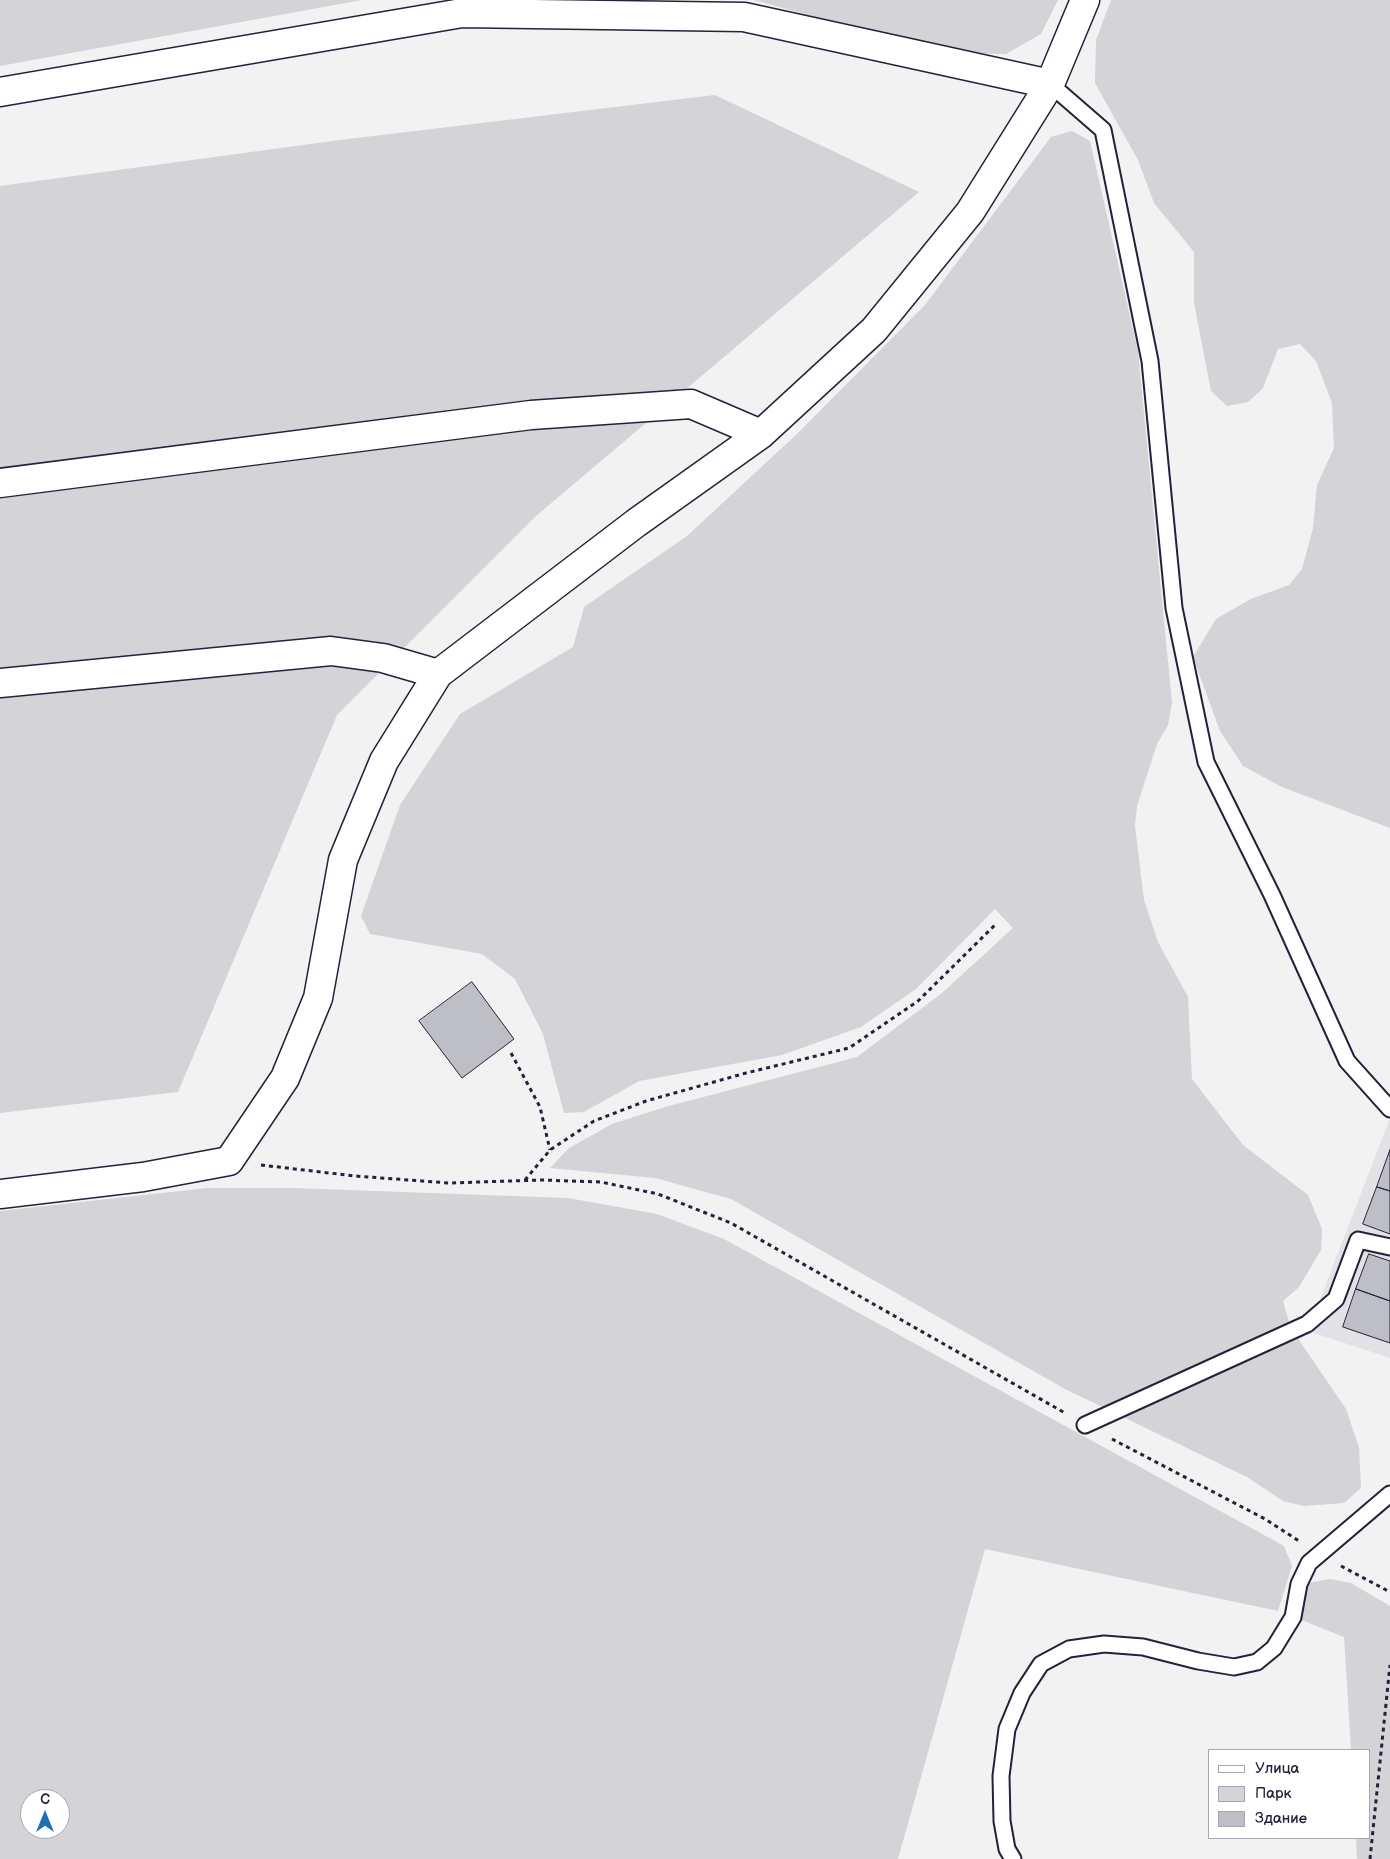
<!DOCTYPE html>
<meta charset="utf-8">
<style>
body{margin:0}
#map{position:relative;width:1390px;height:1859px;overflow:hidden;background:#f2f2f3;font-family:"Balsamiq Sans",sans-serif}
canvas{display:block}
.legend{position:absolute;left:1208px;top:1749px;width:162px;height:90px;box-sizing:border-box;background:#fff;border:1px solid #a7a7b1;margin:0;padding:6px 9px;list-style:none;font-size:15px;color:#22223b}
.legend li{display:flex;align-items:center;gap:10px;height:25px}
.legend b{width:25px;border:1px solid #a7a7b1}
.north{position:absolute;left:20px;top:1789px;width:50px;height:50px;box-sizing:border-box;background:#fff;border:1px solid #a7a7b1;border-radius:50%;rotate:0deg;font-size:14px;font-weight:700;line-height:20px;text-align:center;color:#22223b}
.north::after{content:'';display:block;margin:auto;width:18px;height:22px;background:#1f6fb2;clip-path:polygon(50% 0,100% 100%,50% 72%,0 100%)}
</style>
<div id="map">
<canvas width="1390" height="1859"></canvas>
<ul class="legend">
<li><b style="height:6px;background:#fff"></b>Улица</li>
<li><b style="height:14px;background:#d3d3d8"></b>Парк</li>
<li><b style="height:14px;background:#bebec6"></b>Здание</li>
</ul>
<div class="north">С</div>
</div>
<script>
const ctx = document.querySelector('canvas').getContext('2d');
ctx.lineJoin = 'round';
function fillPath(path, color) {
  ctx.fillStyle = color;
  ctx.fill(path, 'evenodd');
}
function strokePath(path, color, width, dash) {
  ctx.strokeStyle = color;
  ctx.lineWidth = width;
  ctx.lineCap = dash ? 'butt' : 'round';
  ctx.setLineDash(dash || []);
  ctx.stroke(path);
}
fillPath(new Path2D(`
 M 1390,1118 L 1390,1358 L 1308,1331 Z`), '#e2e2e6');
fillPath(new Path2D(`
 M 0,0 L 362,0 L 0,66 Z
 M 754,0 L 1058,0 L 1041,34 L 1006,54 L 944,53 Z
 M 1111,0 L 1390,0 L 1390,828 L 1282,787 L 1243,766 L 1220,731 L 1193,657 L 1216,619 L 1251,599 L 1289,585 L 1302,569 L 1313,528 L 1317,485 L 1334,448 L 1332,403 L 1316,361 L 1300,344 L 1278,349 L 1263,388 L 1248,402 L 1227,406 L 1211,391 L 1194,303 L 1194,252 L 1154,203 L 1138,160 L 1095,83 L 1096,40 Z
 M 715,95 L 919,192 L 536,516 L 337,715 L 178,1092 L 0,1113 L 0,186 L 340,140 Z
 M 1072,131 L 1090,141 L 1138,351 L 1172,703 L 1168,725 L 1157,744 L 1137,806 L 1135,826 L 1144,900 L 1158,942 L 1188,997 L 1192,1079 L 1243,1145 L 1308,1195 L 1322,1229 L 1321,1250 L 1299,1287 L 1283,1301 L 1289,1322 L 1299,1340 L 1346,1409 L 1359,1448 L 1361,1488 L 1344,1503 L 1304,1506 L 1283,1501 L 1247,1477 L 1065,1389 L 731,1199 L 655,1178 L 550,1168 L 569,1148 L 612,1124 L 665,1107 L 857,1057 L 942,993 L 1013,928 L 995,909 L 916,989 L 861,1027 L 782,1055 L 639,1081 L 584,1112 L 564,1113 L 543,1034 L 515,979 L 482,954 L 370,934 L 361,916 L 400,805 L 460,714 L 573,647 L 584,607 L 687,536 L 798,433 L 925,305 L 1051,137 Z
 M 207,1188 L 293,1188 L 568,1198 L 657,1214 L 724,1239 L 1284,1546 L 1292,1566 L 1278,1611 L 985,1549 L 898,1859 L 0,1859 L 0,1211 ZM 30,1799 L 60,1799 L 60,1829 L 30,1829 Z
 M 1330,1579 L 1351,1583 L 1390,1606 L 1390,1859 L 1357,1859 L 1356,1838 L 1369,1838 L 1369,1750 L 1351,1750 L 1344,1637 L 1299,1619 L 1308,1583 Z`), '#d3d3d8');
const building = new Path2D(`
 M 472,982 L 514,1039 L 462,1078 L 419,1021 Z
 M 1390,1150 L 1390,1191 L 1377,1187 Z
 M 1377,1187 L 1390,1191 L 1390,1234 L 1363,1224 Z
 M 1369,1254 L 1390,1261 L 1390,1301 L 1356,1289 Z
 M 1356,1289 L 1390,1301 L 1390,1343 L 1343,1327 Z`);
fillPath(building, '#bebec6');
strokePath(building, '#22223b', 1);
const lane = new Path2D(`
 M 1050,84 L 1103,130 L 1150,361 L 1174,608 L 1206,762 L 1272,895 L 1347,1061 L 1390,1109
 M 1085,1425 L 1307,1324 L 1336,1299 L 1358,1240 L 1390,1247
 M 1013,1859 L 1007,1849 L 1002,1821 L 1001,1776 L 1007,1729 L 1022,1693 L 1041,1664 L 1069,1649 L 1104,1644 L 1143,1647 L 1198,1661 L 1234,1667 L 1257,1662 L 1274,1648 L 1293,1617 L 1299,1584 L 1309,1563 L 1390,1494`);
const street = new Path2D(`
 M 0,92 L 462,13 L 744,17 L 1050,84
 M 0,483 L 531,415 L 691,404 L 761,434
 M 0,683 L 331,651 L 383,658 L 438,674
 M 0,1194 L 143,1177 L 229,1161 L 285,1078 L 318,998 L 343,860 L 384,761 L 438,674 L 636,523 L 761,434 L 874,330 L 970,212 L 1050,84 L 1085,0`);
strokePath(lane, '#22223b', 19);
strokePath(street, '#22223b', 31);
strokePath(new Path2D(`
 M 511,1053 L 540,1107 L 550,1150
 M 261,1165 L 355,1176 L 449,1183 L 541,1180 L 601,1182 L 658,1194 L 731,1223 L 1065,1413
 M 525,1180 L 550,1150 L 594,1121 L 646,1101 L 746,1073 L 849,1048 L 918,1001 L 995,925
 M 1112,1439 L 1265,1519 L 1299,1541
 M 1341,1566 L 1390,1592
 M 1370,1859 L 1390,1665`), '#22223b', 3, [4, 4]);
strokePath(lane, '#fff', 15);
strokePath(street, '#fff', 28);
</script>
